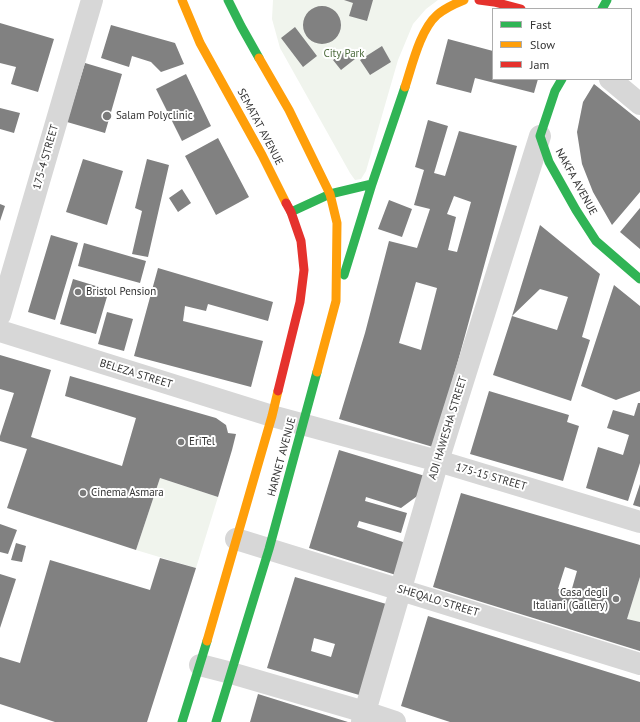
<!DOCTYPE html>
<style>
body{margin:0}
#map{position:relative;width:640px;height:722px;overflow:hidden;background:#fff;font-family:"PT Sans",sans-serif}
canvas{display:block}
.legend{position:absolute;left:492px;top:8px;width:140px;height:72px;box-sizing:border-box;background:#fff;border:1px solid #adadad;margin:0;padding:5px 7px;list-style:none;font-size:12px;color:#333}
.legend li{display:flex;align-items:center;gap:8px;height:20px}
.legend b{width:20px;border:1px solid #adadad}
</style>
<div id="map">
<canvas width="640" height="722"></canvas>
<ul class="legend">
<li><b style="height:5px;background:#30b455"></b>Fast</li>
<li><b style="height:5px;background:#ff9f0a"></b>Slow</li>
<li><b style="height:5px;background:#e5322d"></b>Jam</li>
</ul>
</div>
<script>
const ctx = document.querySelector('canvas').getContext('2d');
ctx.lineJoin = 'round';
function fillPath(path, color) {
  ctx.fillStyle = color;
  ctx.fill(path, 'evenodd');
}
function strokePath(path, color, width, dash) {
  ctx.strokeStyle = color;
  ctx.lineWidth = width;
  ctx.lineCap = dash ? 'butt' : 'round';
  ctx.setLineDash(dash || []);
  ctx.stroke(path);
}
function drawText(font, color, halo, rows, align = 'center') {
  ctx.font = font + ' "PT Sans",sans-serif';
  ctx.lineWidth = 4;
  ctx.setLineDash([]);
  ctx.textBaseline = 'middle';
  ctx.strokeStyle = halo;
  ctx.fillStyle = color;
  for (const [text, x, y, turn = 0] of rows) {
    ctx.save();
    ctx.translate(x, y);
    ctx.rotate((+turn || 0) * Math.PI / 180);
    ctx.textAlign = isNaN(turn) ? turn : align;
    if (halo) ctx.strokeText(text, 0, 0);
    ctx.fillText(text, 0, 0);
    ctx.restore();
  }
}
fillPath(new Path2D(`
 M 273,0 L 438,0 L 426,9 L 413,24 L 398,60 L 366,171 L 361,179 L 355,180 L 350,173 L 280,48 L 272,19 Z
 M 160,478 L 218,497 L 196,568 L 136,550 Z
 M 640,577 L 640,622 L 627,619 Z`), '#f0f4ed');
fillPath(new Path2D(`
 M 344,0 L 373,0 L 367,21 L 349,16 L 353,3 Z
 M303 25a19 19 0 1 1 38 0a19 19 0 1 1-38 0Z
 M 0,23 L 54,39 L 38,92 L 11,84 L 16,67 L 0,63 Z
 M 111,25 L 175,43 L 184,64 L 161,72 L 151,62 L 132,56 L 129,67 L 101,58 Z
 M 295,27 L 317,56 L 303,67 L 281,38 Z
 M 448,39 L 493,51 L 493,79 L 538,79 L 534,93 L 475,78 L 471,93 L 436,84 Z
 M 382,46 L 391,62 L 370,75 L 360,60 Z
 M 348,49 L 355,59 L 341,70 L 333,60 Z
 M 85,63 L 122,74 L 105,133 L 67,122 Z
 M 186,74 L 211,126 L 182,141 L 156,89 Z
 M 594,84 L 640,121 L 640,192 L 612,225 L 593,192 L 582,164 L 577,132 L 583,102 Z
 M 0,108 L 20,113 L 14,133 L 0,129 Z
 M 428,120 L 448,126 L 434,173 L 445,176 L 459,131 L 517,146 L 458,361 L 433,447 L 339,419 L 365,333 L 389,241 L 417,248 L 430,209 L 414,205 L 424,170 L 415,167 ZM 454,196 L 471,202 L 457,252 L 448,250 L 456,217 L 447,214 ZM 416,282 L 437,288 L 421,350 L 399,343 Z
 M 218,138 L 249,197 L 216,215 L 185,156 Z
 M 83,159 L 123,171 L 107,225 L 66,212 Z
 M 147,159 L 169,165 L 148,257 L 132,254 L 142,211 L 135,208 Z
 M 182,189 L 191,203 L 178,212 L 169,198 Z
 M 389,200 L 412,209 L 402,237 L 378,229 Z
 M 0,204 L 5,206 L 0,221 Z
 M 640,208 L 640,249 L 620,232 Z
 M 540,225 L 600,274 L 582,337 L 590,340 L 571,401 L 493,375 L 512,316 L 557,330 L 568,297 L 540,289 L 512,316 Z
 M 51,235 L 78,243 L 55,320 L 28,312 Z
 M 84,243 L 146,261 L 140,283 L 78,266 Z
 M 158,268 L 273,302 L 268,321 L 208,304 L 206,311 L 185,306 L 183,321 L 263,341 L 251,387 L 134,356 Z
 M 73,279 L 109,290 L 96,334 L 60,324 Z
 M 614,285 L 640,306 L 640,391 L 616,400 L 581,386 Z
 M 107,312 L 133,319 L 124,351 L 98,344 Z
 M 0,355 L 51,370 L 31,437 L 122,466 L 136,418 L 65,396 L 70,376 L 216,418 L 226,425 L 228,433 L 236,434 L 232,450 L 218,497 L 160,478 L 136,550 L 7,508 L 27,449 L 0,441 L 0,436 L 14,393 L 0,389 Z
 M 489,391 L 569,415 L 567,422 L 579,426 L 563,481 L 470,454 Z
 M 638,403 L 640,403 L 640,463 L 628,501 L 586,488 L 598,447 L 623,455 L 629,435 L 607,428 L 613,410 L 634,416 Z
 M 339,450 L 425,476 L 420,494 L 401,508 L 366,497 L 365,501 L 407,513 L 401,533 L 359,521 L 357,527 L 406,543 L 396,575 L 309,548 Z
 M 640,484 L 640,507 L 633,505 Z
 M 461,493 L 640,545 L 640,577 L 627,619 L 640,622 L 640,651 L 433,587 ZM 565,567 L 577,571 L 571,592 L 558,589 Z
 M 0,524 L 17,530 L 8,554 L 0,552 Z
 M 16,543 L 26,546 L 22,562 L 11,560 Z
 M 160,558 L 196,568 L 147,722 L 55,722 L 0,704 L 0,657 L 20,663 L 50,560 L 150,590 Z
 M 0,574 L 16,579 L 0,628 Z
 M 295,577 L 393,606 L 366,697 L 267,668 ZM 314,638 L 335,644 L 331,657 L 311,651 Z
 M 428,616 L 640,682 L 640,722 L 450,722 L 401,706 Z
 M 258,694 L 348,722 L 250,722 Z`), '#818181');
strokePath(new Path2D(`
 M 610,79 L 640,104
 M 0,315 L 92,0
 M 0,331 L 272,416 L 438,461 L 640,522
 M 236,539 L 640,664
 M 200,665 L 231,673 L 365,712 L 395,722
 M 362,722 L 438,461 L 540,136`), '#d7d7d7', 22);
strokePath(new Path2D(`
 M 228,0 L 241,26 L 259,58
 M 602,9 L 607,0
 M 562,79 L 555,91 L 540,136 L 549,162 L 576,210 L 596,241 L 640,279
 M 291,212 L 330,194 L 372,184
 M 344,275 L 372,184 L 405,87
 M 182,722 L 207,641
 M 216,722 L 269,549 L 317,372`), '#30b455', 9);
strokePath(new Path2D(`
 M 182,0 L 200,43 L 262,155 L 286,203
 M 259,58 L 289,110 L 330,194 L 337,223 L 336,301 L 317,372
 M 405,87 C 412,66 420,30 437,15 C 445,8 454,4 464,0
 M 207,641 L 272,416 L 278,391`), '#ff9f0a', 9);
strokePath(new Path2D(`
 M 479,0 L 494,2 L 521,9
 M 278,391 L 300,302 L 304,270 L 301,241 L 291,212 L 286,203`), '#e5322d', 9);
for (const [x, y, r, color] of [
 [107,116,5,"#7a7a7a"],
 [78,292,4,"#7a7a7a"],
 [181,442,4,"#7a7a7a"],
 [83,493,4,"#7a7a7a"],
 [616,599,4,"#7a7a7a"]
]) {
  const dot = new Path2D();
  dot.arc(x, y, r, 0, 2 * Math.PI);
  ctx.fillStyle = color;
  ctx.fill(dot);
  strokePath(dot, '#fff', 1.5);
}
drawText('11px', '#506e40', '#fff', [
 ["City Park",344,54]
]);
drawText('11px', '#333', '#fff', [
 ["Salam Polyclinic",116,116],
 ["Bristol Pension",86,292],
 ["EriTel",189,442],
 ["Cinema Asmara",91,493],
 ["Casa degli",608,593,"right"],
 ["Italiani (Gallery)",608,606,"right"]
], 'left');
drawText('11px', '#333', '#fff', [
 ["SEMATAT AVENUE",260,127,62],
 ["175-4 STREET",46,157,-74],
 ["NAKFA AVENUE",576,182,61],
 ["BELEZA STREET",136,374,17],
 ["ADI HAWESHA STREET",448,428,-73],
 ["HARNET AVENUE",282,457,-75],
 ["175-15 STREET",491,477,16],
 ["SHEQALO STREET",438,601,17]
]);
</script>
